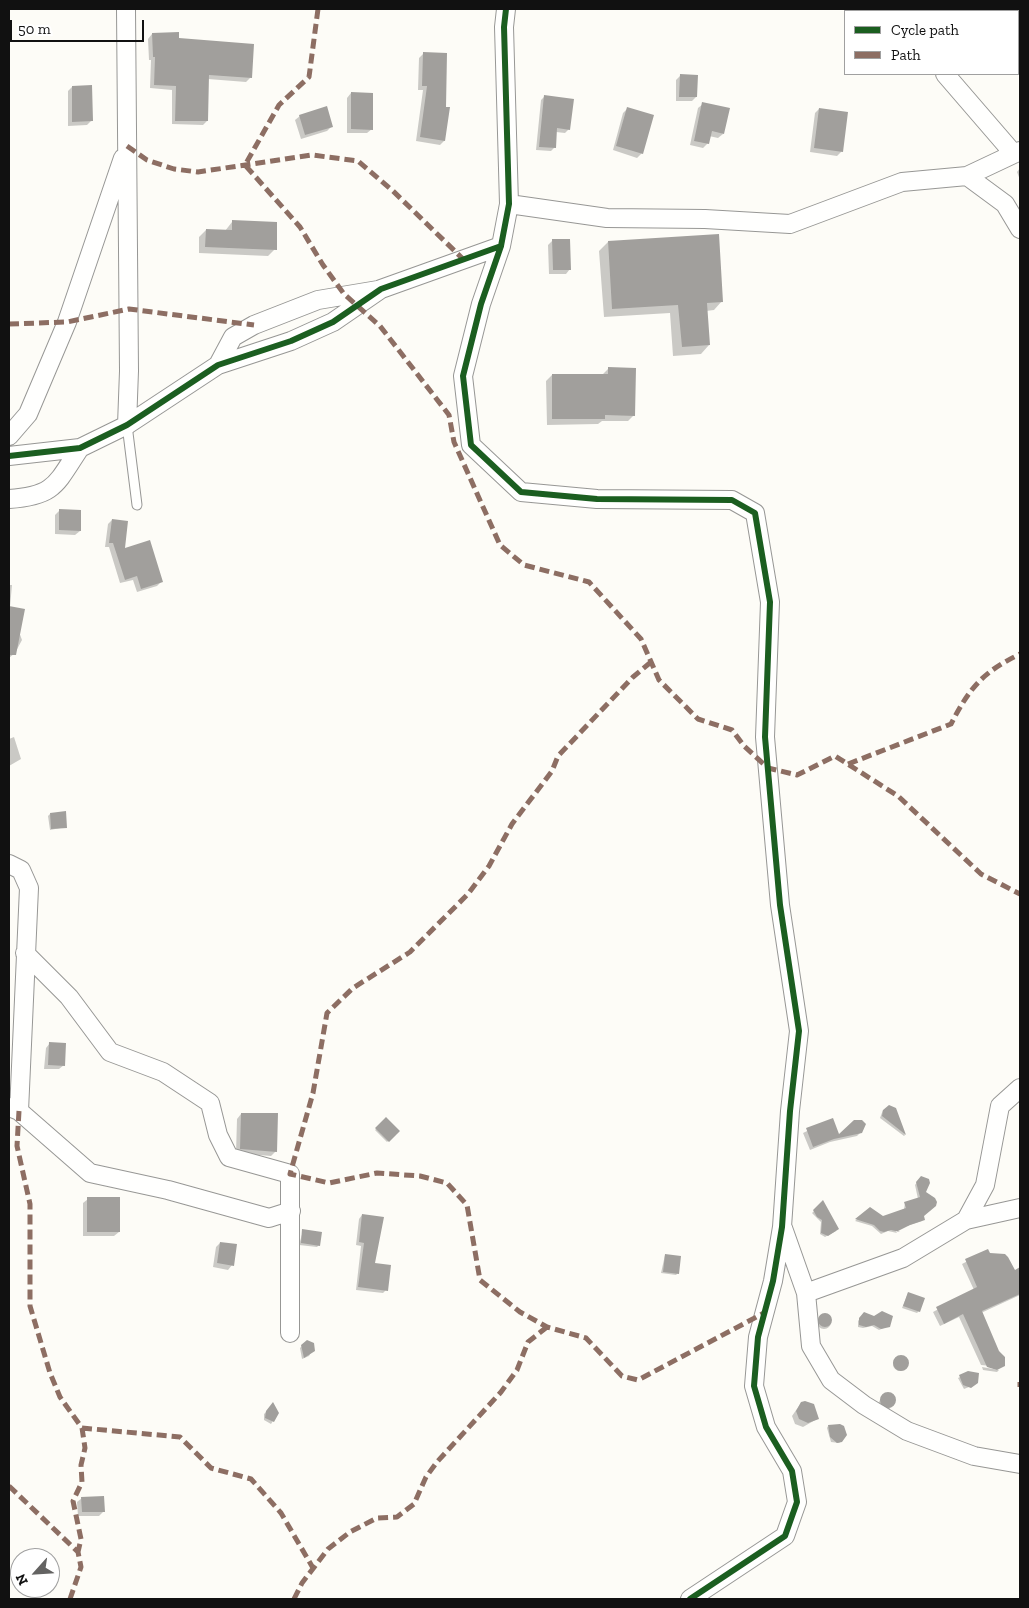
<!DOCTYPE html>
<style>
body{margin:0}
#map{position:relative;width:1029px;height:1608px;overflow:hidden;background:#fdfcf7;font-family:"Zilla Slab",serif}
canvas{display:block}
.frame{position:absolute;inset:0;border:10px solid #111;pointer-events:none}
.legend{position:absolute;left:844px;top:10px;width:175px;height:65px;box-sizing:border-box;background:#fff;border:1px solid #a0a0a0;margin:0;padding:6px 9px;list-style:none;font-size:15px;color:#111}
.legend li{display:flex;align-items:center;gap:10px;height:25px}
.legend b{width:25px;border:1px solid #a0a0a0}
.north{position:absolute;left:10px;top:1548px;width:50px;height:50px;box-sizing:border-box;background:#fff;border:1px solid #a0a0a0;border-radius:50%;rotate:244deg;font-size:14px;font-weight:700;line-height:20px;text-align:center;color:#111}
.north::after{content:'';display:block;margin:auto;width:18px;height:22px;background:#646362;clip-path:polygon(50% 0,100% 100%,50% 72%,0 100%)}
.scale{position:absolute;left:10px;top:20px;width:134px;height:22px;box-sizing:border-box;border:2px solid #111;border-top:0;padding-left:6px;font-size:15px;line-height:18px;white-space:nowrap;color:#111;-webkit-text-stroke:4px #fff;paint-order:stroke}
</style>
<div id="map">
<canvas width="1029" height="1608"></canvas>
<div class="frame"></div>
<ul class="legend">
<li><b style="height:6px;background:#1b5e20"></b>Cycle path</li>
<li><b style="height:6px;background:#8d6e63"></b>Path</li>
</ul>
<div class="north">N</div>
<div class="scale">50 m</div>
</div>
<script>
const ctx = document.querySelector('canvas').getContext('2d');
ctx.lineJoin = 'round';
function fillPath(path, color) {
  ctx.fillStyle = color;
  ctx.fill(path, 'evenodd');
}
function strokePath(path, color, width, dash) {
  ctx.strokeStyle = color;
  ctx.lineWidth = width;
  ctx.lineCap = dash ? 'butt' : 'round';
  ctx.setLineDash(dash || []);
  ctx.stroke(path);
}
fillPath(new Path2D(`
 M 152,34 L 178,40 L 251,77 L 246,82 L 208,79 L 207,121 L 203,125 L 172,124 L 172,90 L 150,88 L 151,60 L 149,60 L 148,39 Z
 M 424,53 L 444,141 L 440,145 L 416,141 L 423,90 L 418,90 L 419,58 Z
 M 680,76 L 696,97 L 692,101 L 676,101 L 676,80 Z
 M 72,87 L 91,121 L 87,125 L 68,126 L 68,91 Z
 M 351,93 L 372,129 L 367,133 L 347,133 L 347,98 Z
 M 545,96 L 569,129 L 565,133 L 556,132 L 555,147 L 551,151 L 536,150 L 541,100 Z
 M 703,104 L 723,134 L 718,138 L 709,136 L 708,143 L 703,148 L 690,145 L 698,108 Z
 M 628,108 L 642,153 L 637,158 L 613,150 L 623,113 Z
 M 819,109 L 842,151 L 837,156 L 810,152 L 815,113 Z
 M 300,116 L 332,126 L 327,131 L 301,139 L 295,120 Z
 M 1020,168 L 1020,180 L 1017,172 Z
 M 232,222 L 275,249 L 268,256 L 199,253 L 199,237 L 206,230 L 225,231 Z
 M 718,236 L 722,301 L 714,310 L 706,311 L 709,345 L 701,354 L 673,356 L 670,313 L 604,317 L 599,251 L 608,242 Z
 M 553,240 L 570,269 L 566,274 L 549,274 L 548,245 Z
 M 608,369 L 634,415 L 628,421 L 602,421 L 598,424 L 547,425 L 546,381 L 552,375 L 602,375 Z
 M 59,511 L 80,531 L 75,535 L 55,534 L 55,515 Z
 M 112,520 L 124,549 L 161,582 L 157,586 L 137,592 L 133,580 L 120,583 L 109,547 L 105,547 L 108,524 Z
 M 9,585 L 12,585 L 10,607 L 22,640 L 15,653 L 9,658 Z
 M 14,737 L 21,759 L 9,766 L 9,739 Z
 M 50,814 L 66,827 L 50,830 L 48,816 Z
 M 50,1043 L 64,1065 L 59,1069 L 44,1069 L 46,1048 Z
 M 895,1109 L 905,1135 L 904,1136 L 880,1118 L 883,1110 Z
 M 241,1114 L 276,1151 L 271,1156 L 236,1153 L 237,1119 Z
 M 386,1119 L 398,1131 L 387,1142 L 375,1130 Z
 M 832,1119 L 839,1136 L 861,1132 L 857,1136 L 830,1142 L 810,1150 L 803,1133 Z
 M 921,1177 L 925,1193 L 922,1221 L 907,1226 L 893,1227 L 897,1233 L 888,1231 L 881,1234 L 872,1226 L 855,1221 L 870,1208 L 883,1218 L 904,1209 L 905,1203 L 918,1199 L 915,1185 Z
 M 88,1199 L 119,1232 L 114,1236 L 83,1236 L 83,1203 Z
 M 823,1202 L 836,1231 L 825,1237 L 820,1234 L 821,1222 L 812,1213 Z
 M 362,1215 L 373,1264 L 386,1290 L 383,1293 L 356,1290 L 361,1246 L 356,1245 L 359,1219 Z
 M 303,1231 L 319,1245 L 317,1247 L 299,1245 Z
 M 220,1243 L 232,1265 L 228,1270 L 213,1267 L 216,1247 Z
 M 987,1251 L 989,1255 L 1007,1258 L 1020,1282 L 1020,1295 L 981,1313 L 1001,1367 L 981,1365 L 959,1317 L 940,1326 L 933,1312 L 974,1290 L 962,1264 Z
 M 665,1255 L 678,1273 L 676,1275 L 661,1273 Z
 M 908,1293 L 919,1311 L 917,1313 L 902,1308 Z
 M817 1322a7 7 0 1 1 14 0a7 7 0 1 1-14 0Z
 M 862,1316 L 889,1326 L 879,1330 L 872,1326 L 863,1328 L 858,1327 L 858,1321 Z
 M 302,1346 L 314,1347 L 309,1356 L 302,1359 L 300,1348 Z
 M893 1364a7 7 0 1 1 14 0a7 7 0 1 1-14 0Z
 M 982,1367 L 999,1370 L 997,1372 L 983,1370 Z
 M 960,1377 L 974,1385 L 964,1389 L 958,1378 Z
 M 890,1394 L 895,1399 L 889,1410 L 878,1404 L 882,1396 Z
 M 801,1403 L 817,1419 L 803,1427 L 795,1424 L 792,1416 Z
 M 273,1405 L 278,1413 L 271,1424 L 264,1420 L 264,1414 Z
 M 828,1426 L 844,1438 L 839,1443 L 831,1442 L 827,1428 Z
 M 82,1498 L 103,1512 L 99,1516 L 78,1516 L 77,1502 Z`), '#0003');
fillPath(new Path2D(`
 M 179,32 L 179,38 L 254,44 L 252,78 L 209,75 L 208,121 L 175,121 L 176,86 L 154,85 L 155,57 L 153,57 L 152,33 Z
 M 423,52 L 447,53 L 446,107 L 450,107 L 445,141 L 420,137 L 427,86 L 422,86 Z
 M 680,74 L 698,75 L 697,97 L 679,97 Z
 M 92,85 L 93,121 L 72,122 L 72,86 Z
 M 351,92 L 373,93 L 373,130 L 351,129 Z
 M 544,95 L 574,99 L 570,130 L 557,128 L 556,148 L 539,147 Z
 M 702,102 L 730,108 L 724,134 L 712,131 L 709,144 L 694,141 Z
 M 327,106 L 333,127 L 305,135 L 299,115 Z
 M 627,107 L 654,115 L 643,154 L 616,146 Z
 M 819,108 L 848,112 L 843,152 L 814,148 Z
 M 232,220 L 277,222 L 277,250 L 205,247 L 206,229 L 232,230 Z
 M 719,234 L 723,302 L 707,303 L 710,345 L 682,347 L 678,305 L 612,309 L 608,241 Z
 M 552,239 L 570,239 L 571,270 L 553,270 Z
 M 608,367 L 636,368 L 635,416 L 605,415 L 605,419 L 552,419 L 552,374 L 608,374 Z
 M 59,509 L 81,510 L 81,531 L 59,530 Z
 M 112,519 L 128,521 L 125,548 L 150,540 L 163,582 L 141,589 L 137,576 L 125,580 L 113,543 L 109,543 Z
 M 9,606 L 25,609 L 16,655 L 9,655 Z
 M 66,811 L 67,828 L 51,829 L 50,813 Z
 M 49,1042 L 66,1043 L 65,1066 L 48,1065 Z
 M 889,1105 L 896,1108 L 906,1135 L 882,1116 L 883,1110 Z
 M 241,1113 L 278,1113 L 277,1152 L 240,1149 Z
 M 386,1117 L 400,1131 L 389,1142 L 375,1128 Z
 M 833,1118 L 839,1134 L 854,1120 L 862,1120 L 866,1124 L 862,1133 L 834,1139 L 813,1147 L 806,1128 Z
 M 921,1176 L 929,1179 L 930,1183 L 926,1192 L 935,1198 L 937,1202 L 936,1206 L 924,1216 L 925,1220 L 910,1225 L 898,1231 L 900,1232 L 891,1230 L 884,1232 L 880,1231 L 874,1225 L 855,1219 L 870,1207 L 883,1216 L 906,1208 L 904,1202 L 920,1197 L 916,1182 Z
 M 87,1197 L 120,1197 L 120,1232 L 87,1232 Z
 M 823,1200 L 839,1229 L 828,1236 L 821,1233 L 822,1220 L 817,1217 L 813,1210 Z
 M 362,1214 L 384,1217 L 375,1263 L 391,1265 L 388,1291 L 358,1287 L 364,1243 L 359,1242 Z
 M 302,1229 L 322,1232 L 320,1246 L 301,1243 Z
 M 220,1242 L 237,1244 L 234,1266 L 217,1263 Z
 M 988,1249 L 990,1253 L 1005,1254 L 1008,1257 L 1015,1270 L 1020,1267 L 1020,1294 L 982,1311 L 999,1351 L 1005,1357 L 1005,1366 L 997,1370 L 987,1367 L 963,1314 L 944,1324 L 936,1307 L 977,1287 L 965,1259 Z
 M 665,1254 L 681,1256 L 679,1274 L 663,1272 Z
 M 908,1292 L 925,1298 L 920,1312 L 903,1306 Z
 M 882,1311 L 893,1316 L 890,1327 L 881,1329 L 874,1325 L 866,1327 L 859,1325 L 859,1318 L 864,1312 L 874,1316 Z
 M818 1320a7 7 0 1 1 14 0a7 7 0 1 1-14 0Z
 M 307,1340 L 314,1343 L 315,1351 L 304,1358 L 301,1345 Z
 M893 1363a8 8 0 1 1 16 0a8 8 0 1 1-16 0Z
 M 968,1371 L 979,1373 L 978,1383 L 971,1388 L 963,1385 L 959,1375 Z
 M880 1400a8 8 0 1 1 16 0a8 8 0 1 1-16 0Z
 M 805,1401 L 814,1404 L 819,1419 L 808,1423 L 799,1419 L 796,1411 L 801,1402 Z
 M 273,1402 L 279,1413 L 274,1422 L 265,1418 L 266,1411 Z
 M 840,1424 L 844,1426 L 847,1435 L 842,1442 L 837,1443 L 830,1437 L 828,1425 Z
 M 104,1496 L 105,1512 L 82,1512 L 81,1497 Z`), '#a19f9c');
const lane = new Path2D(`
 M 127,425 L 137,505`);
const street = new Path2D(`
 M 126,9 L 129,371 L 127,425
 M 506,9 L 504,27 L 509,204 L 501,246 L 481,304 L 463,376 L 471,445 L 521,492 L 597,499 L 732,500 L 755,513 L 770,602 L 765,737 L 780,905 L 799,1031 L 790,1111 L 782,1227 L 773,1281 L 758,1337 L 754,1386 L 766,1427 L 792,1471 L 797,1502 L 785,1536 L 690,1599
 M 897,9 L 899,11
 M 945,74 L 1014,154
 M 967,176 L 1005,204 L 1020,229
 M 509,204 L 607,218 L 705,219 L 790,224 L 902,182 L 967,176 L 1020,151
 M 218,365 L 233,337 L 254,325 L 318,300 L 378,290
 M 9,436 L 28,414 L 67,322 L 123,158
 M 9,456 L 80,448 L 127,425 L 218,365 L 291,341 L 333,322 L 381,289 L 501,246
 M 9,499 C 55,496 56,484 80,448
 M 9,864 L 21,870 L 29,888 L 19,1111
 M 25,953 L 69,997 L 110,1052 L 163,1072 L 210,1103 L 218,1135 L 229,1157 L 290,1174 L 290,1333
 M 9,1107 L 19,1111 L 90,1173 L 168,1190 L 269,1218 L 291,1211
 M 966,1220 L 985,1185 L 1000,1106 L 1020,1088
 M 783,1228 L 806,1293 L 811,1346 L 831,1380 L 864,1405 L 907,1431 L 974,1456 L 1020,1464
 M 806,1293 L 903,1258 L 966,1220 L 1020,1208`);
strokePath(lane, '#979795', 11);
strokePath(street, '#979795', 20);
strokePath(lane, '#fffffe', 9);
strokePath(street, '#fffffe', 18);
strokePath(new Path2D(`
 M 318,9 L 309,77 L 279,105 L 245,165 L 300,227 L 323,265 L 344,294 L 380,326 L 449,415 L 454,442 L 500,545 L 524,565 L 589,582 L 641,639 L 659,680 L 698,719 L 732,730 L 744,746 L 768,768 L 797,775 L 835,756 L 898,796 L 981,874 L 1020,894
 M 127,146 L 147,160 L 174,169 L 198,172 L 312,155 L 358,161 L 393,191 L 463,259
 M 9,324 L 67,322 L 129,309 L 254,325
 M 651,662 L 633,677 L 558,756 L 552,771 L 512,824 L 489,866 L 468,894 L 410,952 L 353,988 L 327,1013 L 313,1093 L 290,1174 L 329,1183 L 377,1173 L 420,1176 L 447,1183 L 467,1205 L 480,1280 L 520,1312 L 547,1327 L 586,1338 L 622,1376 L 638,1380 L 764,1313
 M 848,764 L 951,724 C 970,687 983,672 1020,654
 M 19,1111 L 17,1146 L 30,1204 L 30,1306 L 50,1373 L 60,1397 L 82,1428 L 85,1448 L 81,1465 L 82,1482 L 73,1501 L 81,1539 L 78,1552
 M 1020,1382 L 1020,1387
 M 82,1428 L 180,1437 L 211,1468 L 251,1479 L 281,1513 L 313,1568
 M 9,1486 L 78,1552 L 81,1567 L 70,1599
 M 294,1599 L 302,1583 L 328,1549 L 350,1532 L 377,1518 L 397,1517 L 414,1504 L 426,1477 L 437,1462 L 501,1392 L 517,1370 L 528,1342 L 547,1327`), '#8d6e63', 5, [10, 5]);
strokePath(new Path2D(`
 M 506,9 L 504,27 L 509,204 L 501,246 L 481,304 L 463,376 L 471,445 L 521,492 L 597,499 L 732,500 L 755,513 L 770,602 L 765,737 L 780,905 L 799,1031 L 790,1111 L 782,1227 L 773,1281 L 758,1337 L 754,1386 L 766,1427 L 792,1471 L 797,1502 L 785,1536 L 690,1599
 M 9,456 L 80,448 L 127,425 L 218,365 L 291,341 L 333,322 L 381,289 L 501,246`), '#1b5e20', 6);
</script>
